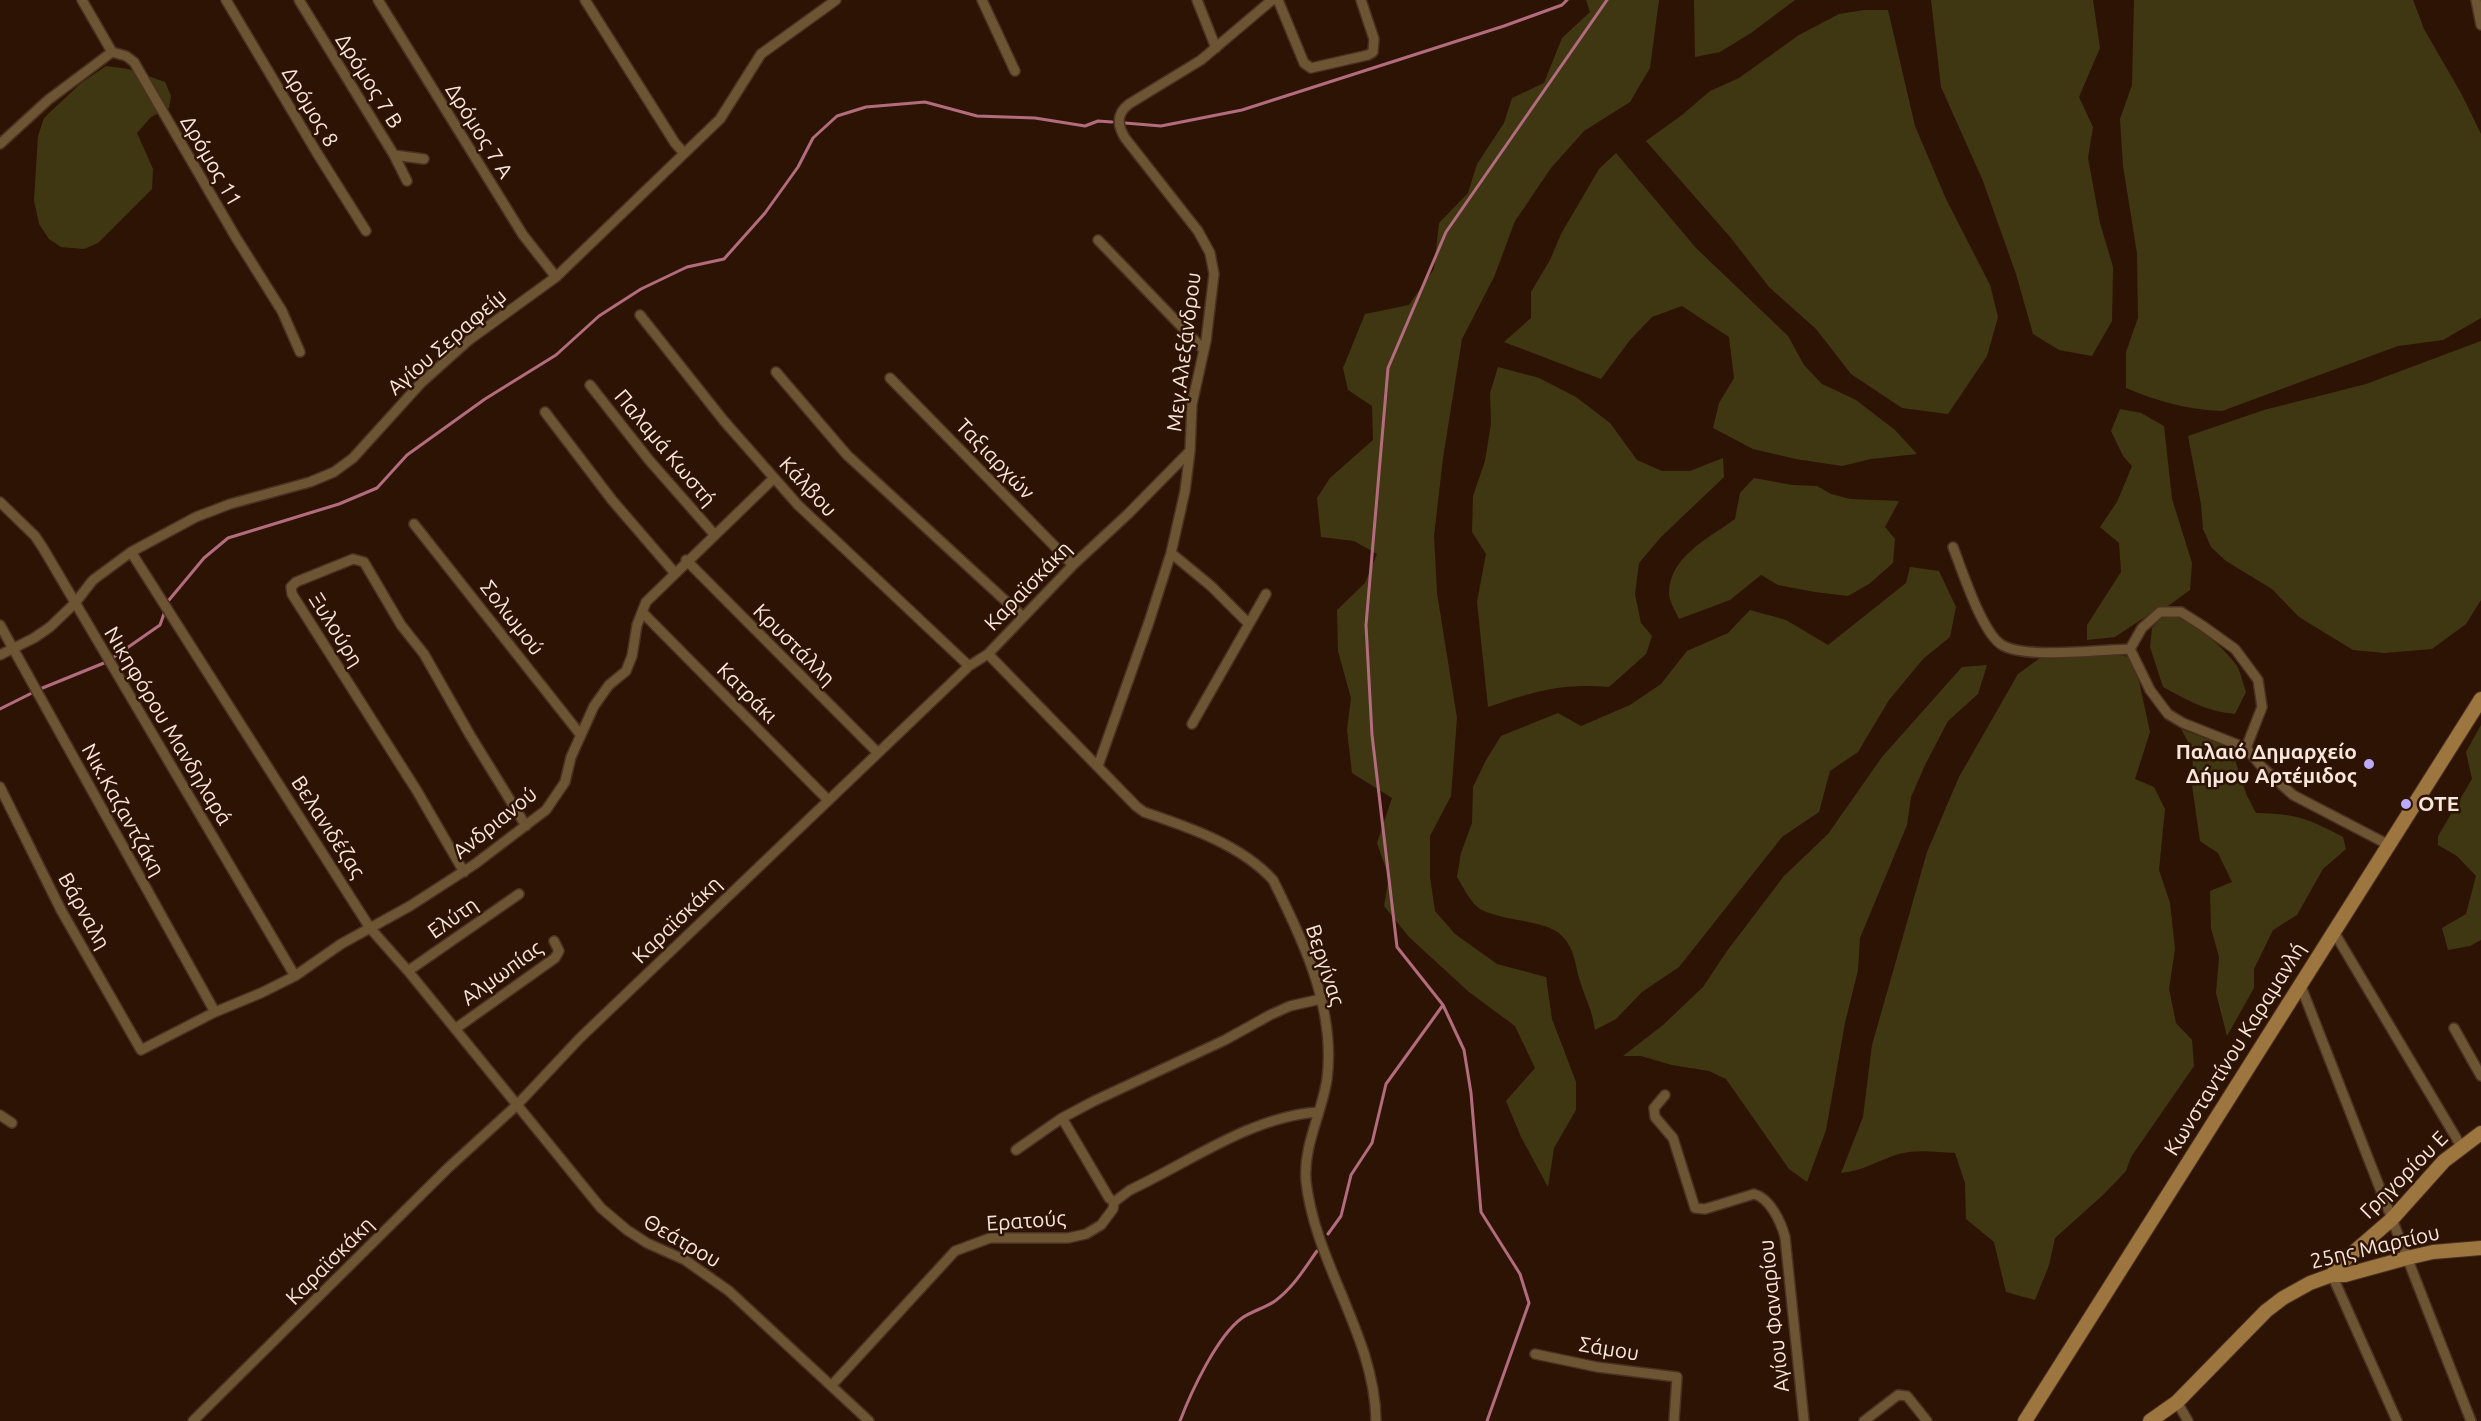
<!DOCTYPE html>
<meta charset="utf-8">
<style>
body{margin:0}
canvas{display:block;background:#2d1304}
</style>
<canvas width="2481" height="1421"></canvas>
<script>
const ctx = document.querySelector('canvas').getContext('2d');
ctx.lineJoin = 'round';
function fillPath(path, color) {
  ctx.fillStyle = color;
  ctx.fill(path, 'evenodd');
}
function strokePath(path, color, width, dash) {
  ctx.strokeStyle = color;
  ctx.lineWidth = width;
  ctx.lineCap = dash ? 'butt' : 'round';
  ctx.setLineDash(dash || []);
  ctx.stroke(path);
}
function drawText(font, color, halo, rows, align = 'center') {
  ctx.font = font + ' Ubuntu,sans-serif';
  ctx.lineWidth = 5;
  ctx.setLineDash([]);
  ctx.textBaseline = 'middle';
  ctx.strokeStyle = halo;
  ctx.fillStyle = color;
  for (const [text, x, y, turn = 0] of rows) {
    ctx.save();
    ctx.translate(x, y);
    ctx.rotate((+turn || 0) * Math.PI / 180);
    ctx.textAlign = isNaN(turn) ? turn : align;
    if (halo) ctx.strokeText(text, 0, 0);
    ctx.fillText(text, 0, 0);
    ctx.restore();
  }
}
fillPath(new Path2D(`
 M 1586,0 L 1659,0 L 1650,68 L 1630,102 L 1584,131 L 1551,168 L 1515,221 L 1494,277 L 1462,339 L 1443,458 L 1434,536 L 1437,593 L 1457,718 L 1451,796 L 1430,836 L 1430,877 L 1435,911 L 1455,934 L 1497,964 L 1546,977 L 1552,1019 L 1576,1082 L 1576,1110 L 1554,1148 L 1548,1187 L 1521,1137 L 1506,1101 L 1535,1068 L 1515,1026 L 1469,992 L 1409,937 L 1384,906 L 1389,877 L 1377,843 L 1392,798 L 1352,773 L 1347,730 L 1351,698 L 1338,651 L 1337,610 L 1365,583 L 1377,554 L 1354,541 L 1321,537 L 1317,498 L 1330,478 L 1373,440 L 1372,406 L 1348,390 L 1343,368 L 1365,314 L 1409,305 L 1434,269 L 1439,223 L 1468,193 L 1477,164 L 1504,123 L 1512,98 L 1544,83 L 1562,38 L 1590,12 Z
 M 1694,0 L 1795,0 L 1751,33 L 1720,52 L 1695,57 Z
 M 1931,0 L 2093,0 L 2100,48 L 2079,97 L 2093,127 L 2088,158 L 2100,223 L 2113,267 L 2112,321 L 2092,356 L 2059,350 L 2033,334 L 2016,274 L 1983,181 L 1941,87 Z
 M 2134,0 L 2413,0 L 2424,29 L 2462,95 L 2481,134 L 2481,318 L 2443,340 L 2398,346 L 2222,411 C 2188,410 2157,401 2126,388 L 2126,352 L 2138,318 L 2137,253 L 2123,166 L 2120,119 L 2132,85 Z
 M 1864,10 L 1888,10 L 1915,126 L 1946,199 L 1990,285 L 1998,317 L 1987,356 L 1948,414 L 1902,408 L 1851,374 L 1816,329 L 1769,287 L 1731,238 L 1646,141 L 1682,115 L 1710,91 L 1739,78 L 1799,35 L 1839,14 Z
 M 106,66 L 128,69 L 165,82 L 171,96 L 169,108 L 151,117 L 137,133 L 153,169 L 152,189 L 98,243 L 84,249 L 61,247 L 49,239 L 39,224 L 34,200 L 38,136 L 44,118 L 81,83 Z
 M 1616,153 L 1696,248 L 1788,336 L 1804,365 L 1822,384 L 1856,400 L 1895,430 L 1917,454 L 1871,459 L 1842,466 L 1796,459 L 1753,449 L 1713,428 L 1719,403 L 1734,378 L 1729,337 L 1682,306 L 1652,317 L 1630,340 L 1601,379 L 1504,342 L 1531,318 L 1531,292 L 1550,260 L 1561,234 L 1599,169 Z
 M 2481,341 L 2481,600 L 2466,624 L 2432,649 L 2384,653 L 2353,650 L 2299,617 L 2272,589 L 2226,561 L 2211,547 L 2203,529 L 2201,504 L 2188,436 L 2264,410 L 2366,384 Z
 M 1498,367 L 1539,378 L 1576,397 L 1610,423 L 1637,460 L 1662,471 L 1690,471 L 1723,458 L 1724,477 L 1661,537 L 1639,563 L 1635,594 L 1641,623 L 1652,636 L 1646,654 L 1609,687 C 1559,683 1534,692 1488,707 L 1477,602 L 1486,554 L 1472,532 L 1473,496 L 1485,461 L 1491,424 L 1490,393 Z
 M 2120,409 L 2141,413 L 2164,426 L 2172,499 L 2192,563 L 2190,590 L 2168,606 L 2157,609 L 2115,637 L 2087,640 L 2087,625 L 2121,572 L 2119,543 L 2100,527 L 2117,502 L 2132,466 L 2123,456 L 2111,431 Z
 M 1754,478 L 1792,485 L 1817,486 L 1831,494 L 1850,499 L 1899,501 L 1885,527 L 1895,539 L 1893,563 L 1869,584 L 1848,596 L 1815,592 L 1778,585 L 1761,575 L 1730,600 L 1679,619 C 1676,612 1669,601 1669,593 C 1669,557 1709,538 1735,519 L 1740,493 Z
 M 1910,567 L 1939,571 L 1956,607 L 1950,637 L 1923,659 L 1889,700 L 1858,752 L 1830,771 L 1819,812 L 1782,837 L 1679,967 L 1642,992 L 1616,1019 L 1595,1030 C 1593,1012 1585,998 1580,981 C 1575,965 1575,948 1561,935 C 1546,920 1503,921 1482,910 C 1472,905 1463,887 1457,877 L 1461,853 L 1472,823 L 1473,787 L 1486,760 L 1501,736 L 1558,713 L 1581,726 L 1630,705 L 1661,684 L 1687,651 L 1728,633 L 1750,610 L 1786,620 L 1828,645 L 1906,583 Z
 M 2167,612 C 2192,623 2220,642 2237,666 C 2241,673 2243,684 2246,692 L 2235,714 C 2208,712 2187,700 2163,687 L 2150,647 L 2152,628 Z
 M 2113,654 L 2134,658 L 2150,732 L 2135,779 L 2154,787 L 2165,809 L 2159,870 L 2170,903 L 2175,949 L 2169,989 L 2176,1023 L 2192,1040 L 2194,1066 L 2131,1157 L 2126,1171 L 2103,1195 L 2055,1238 L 2049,1265 L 2035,1300 L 2006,1292 L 1994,1242 L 1966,1219 L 1965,1183 L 1955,1153 C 1937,1152 1917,1149 1899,1154 C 1878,1160 1864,1171 1841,1173 L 1863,1117 L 1872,1045 L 1927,852 L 1959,777 L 2018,674 L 2040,658 Z
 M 1987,665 L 1978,694 L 1948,721 L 1926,763 L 1911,797 L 1907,825 L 1860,938 L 1858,970 L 1845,1023 L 1826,1130 L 1807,1182 L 1789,1169 L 1726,1079 L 1709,1071 L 1672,1065 L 1641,1056 L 1623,1056 L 1663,1025 L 1703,987 L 1727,951 L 1784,876 L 1828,834 L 1882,757 L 1962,667 Z
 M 2481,725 L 2481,940 L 2470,946 L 2448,950 L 2442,928 L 2466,914 L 2476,876 L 2457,856 L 2438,845 L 2438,836 L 2472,779 L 2466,752 Z
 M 2181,729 L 2231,748 L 2247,796 L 2256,813 C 2297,814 2307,818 2343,837 L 2346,849 L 2323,869 L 2297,915 L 2273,930 L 2254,969 L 2254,988 L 2227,1036 L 2216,993 L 2219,957 L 2211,928 L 2210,891 L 2232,882 L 2218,853 L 2200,841 L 2192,785 L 2193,751 Z`), '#3f3711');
strokePath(new Path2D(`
 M 1125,123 L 1161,126 L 1242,110 L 1504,26 L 1562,5 L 1567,0
 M 169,600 L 204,558 L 228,538 L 339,504 L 377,488 L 407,455 L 485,399 L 556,355 L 599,316 L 641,289 L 687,267 L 724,259 L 765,213 L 798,167 L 813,138 L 837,116 L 866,107 L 925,102 L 977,116 L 1035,118 L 1085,126 L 1098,121 L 1112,122
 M 114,657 L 160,625 L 165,611
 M 40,689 L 104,663
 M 0,709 L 36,691
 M 1328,1234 L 1341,1216 L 1351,1175 L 1372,1143 L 1386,1084 L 1443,1005
 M 1180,1421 C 1191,1392 1217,1336 1242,1318 C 1252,1311 1265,1308 1275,1301 C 1293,1288 1304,1269 1317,1251
 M 1487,1421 L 1529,1303 L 1520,1274 L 1481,1212 L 1471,1093 L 1464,1050 L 1443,1005 L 1397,947 L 1372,735 L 1366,625 L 1388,368 L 1446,232 L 1607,0`), '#b26c7e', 3);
const street = new Path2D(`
 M 82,0 L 112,52 L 126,56 L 134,62 L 235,236 L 282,311 L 300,352
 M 226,0 L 317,153 L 366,231
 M 299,0 L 394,155 L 407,181
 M 378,0 L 523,235 L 556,277
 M 585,0 L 675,143 L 683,152
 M 982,0 L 1015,71
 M 1197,0 L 1216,48
 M 1278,0 L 1304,63 L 1311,68 L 1368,55 L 1373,52 L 1374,39 L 1361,0
 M 2476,0 L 2481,25
 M 0,144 L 48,100 L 112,52
 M 394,155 L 424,159
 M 1098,240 L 1204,350
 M 640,315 L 724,421 L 798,505 L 969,666
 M 776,372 L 847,455 L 1022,616
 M 890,378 L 1073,565
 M 590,385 L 649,460 L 714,534
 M 545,412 L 612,500 L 674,572
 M 0,502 L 35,536 L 43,548 L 295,976
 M 414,524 L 580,734
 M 1953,547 C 1962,570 1982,633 2002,645 C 2025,659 2100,650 2130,649
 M 131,552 L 370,928 L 408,971 L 601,1208 L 627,1230 L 647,1243 L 685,1260 L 729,1291 L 869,1421
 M 1171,553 L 1211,586 L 1249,624 L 1192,724
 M 686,560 L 878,753
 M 642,612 L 828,800
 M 1249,624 L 1266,594
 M 0,625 L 215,1012
 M 988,654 L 1136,806 L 1144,812 C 1188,827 1240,844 1273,880 C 1303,940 1336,1009 1327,1079 C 1322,1113 1303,1146 1306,1181 C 1315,1264 1375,1336 1376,1421
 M 0,655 L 34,638 L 50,627 L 75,603 L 93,580 L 131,552 L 196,517 L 230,504 L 310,482 L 334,472 L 353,458 L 421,383 L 469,340 L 556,277 L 720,119 L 761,54 L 836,0
 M 2246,748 L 2262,707 L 2258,680 L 2235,649 L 2203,626 L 2181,612 L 2160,612 L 2142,628 L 2130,649 L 2150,690 L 2168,714 L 2183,723 L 2246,748 L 2262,767 L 2293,795 L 2389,845
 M 1098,766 L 1149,622 L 1171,553 L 1185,491 L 1190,451 L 1192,404 L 1206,341 L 1214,274 L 1210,253 L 1198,231 L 1125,138 C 1117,125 1116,114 1129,104 L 1201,60 L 1272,0
 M 0,787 L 61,910 L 141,1050 L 215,1012 L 261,993 L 295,976 L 341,944 L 410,906 L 475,864 L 546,810 L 565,782 L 571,757 L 594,706 L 609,685 L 626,671 L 632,656 L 637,625 L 646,602 L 774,478
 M 464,872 L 417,791 L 292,594 L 291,587 L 296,582 L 353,559 L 364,562 L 401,625 L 424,654 L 470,735 L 526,826
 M 2334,932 L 2461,1146
 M 408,971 L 519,894
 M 2300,984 L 2471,1421
 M 2454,1028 L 2481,1076
 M 455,1029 L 555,958 L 559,951 L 554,941
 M 1665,1095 L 1654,1108 L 1655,1117 L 1673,1138 L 1695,1208 L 1705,1209 L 1754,1194 C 1770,1198 1781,1222 1785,1237 L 1804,1421
 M 0,1115 L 12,1123
 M 1016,1150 L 1062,1118
 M 1114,1202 L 1109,1198 L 1062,1118 L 1094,1101 L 1225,1040 L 1270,1015 L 1290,1006 L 1321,999
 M 2332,1275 L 2397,1421
 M 1535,1354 L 1597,1367 L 1677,1377 L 1674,1421
 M 832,1385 L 955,1251 L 990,1238 L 1068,1238 L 1086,1234 L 1101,1225 L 1113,1209 L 1114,1202 L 1130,1190 C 1190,1162 1250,1117 1318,1112
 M 2177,1402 L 2188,1421
 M 193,1421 L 448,1168 L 517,1105 L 580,1038 L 969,666 L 988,654 L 1073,565 L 1128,514 L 1190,451
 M 1864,1421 L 1898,1395 L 1907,1396 L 1927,1421`);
const secondary = new Path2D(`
 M 2332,1275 L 2340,1264 L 2392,1219 L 2444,1161 L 2481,1133
 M 2025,1421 L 2481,699
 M 2150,1421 L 2177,1402 L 2266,1311 L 2283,1298 L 2310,1283 L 2332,1275 L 2345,1275 L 2407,1258 L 2433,1252 L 2481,1248`);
strokePath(street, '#4a3122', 12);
strokePath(secondary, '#4a3122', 16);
strokePath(street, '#6d5534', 9);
strokePath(secondary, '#9d753f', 14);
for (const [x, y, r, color] of [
 [2369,764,6,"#b9abf7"],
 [2406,804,6,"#b9abf7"]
]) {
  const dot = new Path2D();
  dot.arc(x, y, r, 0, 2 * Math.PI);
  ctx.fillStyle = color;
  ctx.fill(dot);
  strokePath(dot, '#2d1304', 2);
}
drawText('21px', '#f9e6dc', '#2d1304', [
 ["Δρόμος 7 Β",369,81,58],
 ["Δρόμος 8",310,107,59],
 ["Δρόμος 7 Α",479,131,58],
 ["Δρόμος 11",211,161,60],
 ["Αγίου Σεραφείμ",447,342,-41],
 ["Μεγ.Αλεξάνδρου",1184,352,-83],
 ["Παλαμά Κωστή",665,448,50],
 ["Ταξιαρχών",995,459,46],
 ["Κάλβου",808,487,47],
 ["Καραϊσκάκη",1028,586,-46],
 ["Σολωμού",512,618,52],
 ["Ξυλούρη",336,630,58],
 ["Κρυστάλλη",794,645,45],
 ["Κατράκι",747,693,45],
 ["Νικηφόρου Μανδηλαρά",168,726,59],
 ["Νικ.Καζαντζάκη",123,810,61],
 ["Ανδριανού",495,823,-39],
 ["Βελανιδέζας",328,827,57],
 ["Βάρναλη",84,911,61],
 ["Ελύτη",453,918,-35],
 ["Καραϊσκάκη",677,920,-44],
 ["Βεργίνας",1325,965,72],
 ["Αλμωπίας",502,973,-36],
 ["Κωνσταντίνου Καραμανλή",2235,1049,-58],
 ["Γρηγορίου Ε",2404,1175,-45],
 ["Ερατούς",1026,1221,-4],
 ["Θεάτρου",682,1241,30],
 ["25ης Μαρτίου",2375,1247,-13],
 ["Καραϊσκάκη",330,1261,-45],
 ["Αγίου Φαναρίου",1774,1316,-96],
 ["Σάμου",1609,1349,9]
]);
drawText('bold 21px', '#f9e6dc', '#2d1304', [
 ["Παλαιό Δημαρχείο",2357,752],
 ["Δήμου Αρτέμιδος",2357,776],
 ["ΟΤΕ",2418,804,"left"]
], 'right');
</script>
